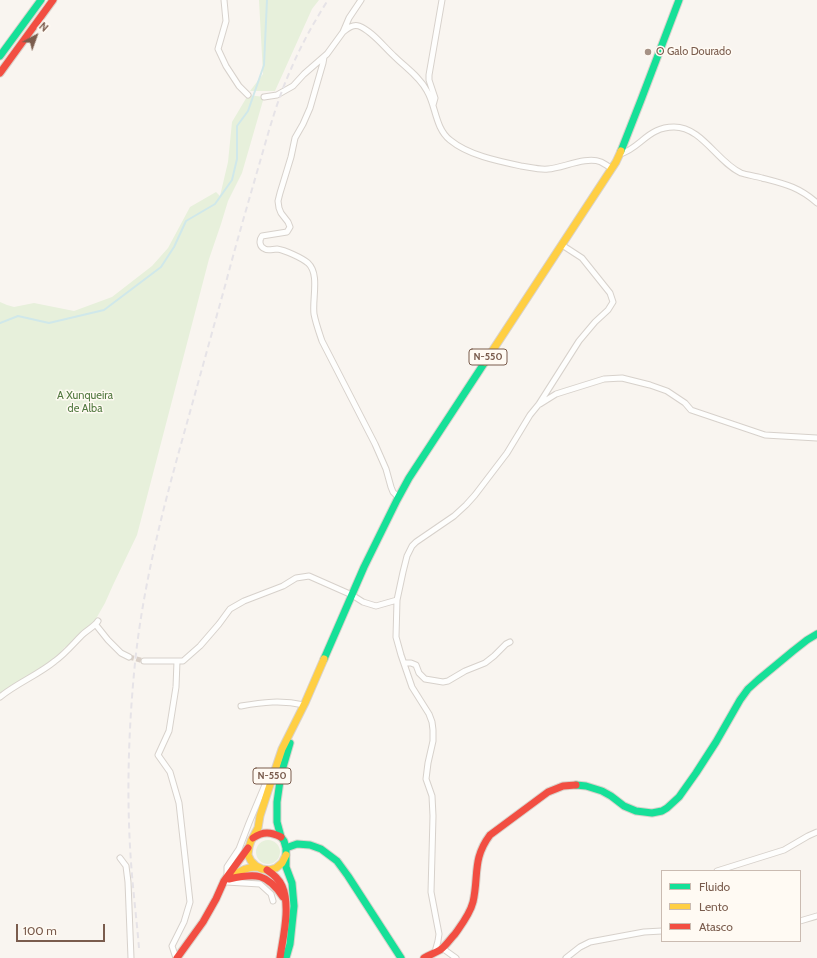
<!DOCTYPE html>
<style>
body{margin:0}
#map{position:relative;width:817px;height:958px;overflow:hidden;background:#f9f5f0;font-family:Cabin,sans-serif}
canvas{display:block}
.legend{position:absolute;left:661px;top:870px;width:140px;height:72px;box-sizing:border-box;background:#fffaf3;border:1px solid #cabbb1;margin:0;padding:5px 7px;list-style:none;font-size:12px;color:#7a5c4d}
.legend li{display:flex;align-items:center;gap:8px;height:20px}
.legend b{width:20px;border:1px solid #cabbb1}
.north{position:absolute;left:16px;top:16px;width:40px;height:40px;-webkit-text-stroke:3px #fffaf3;paint-order:stroke;rotate:41deg;font-size:11px;font-weight:700;line-height:16px;text-align:center;color:#7a5c4d}
.north::after{content:'';display:block;margin:auto;width:14px;height:18px;background:#7a5c4d;clip-path:polygon(50% 0,100% 100%,50% 72%,0 100%)}
.scale{position:absolute;left:16px;top:924px;width:89px;height:18px;box-sizing:border-box;border:2px solid #7a5c4d;border-top:0;padding-left:5px;font-size:12px;line-height:14px;white-space:nowrap;color:#7a5c4d;-webkit-text-stroke:3px #fffaf3;paint-order:stroke}
</style>
<div id="map">
<canvas width="817" height="958"></canvas>
<ul class="legend">
<li><b style="height:5px;background:#16e098"></b>Fluido</li>
<li><b style="height:5px;background:#ffcf43"></b>Lento</li>
<li><b style="height:5px;background:#f24e42"></b>Atasco</li>
</ul>
<div class="north">N</div>
<div class="scale">100 m</div>
</div>
<script>
const ctx = document.querySelector('canvas').getContext('2d');
ctx.lineJoin = 'round';
function fillPath(path, color) {
  ctx.fillStyle = color;
  ctx.fill(path, 'evenodd');
}
function strokePath(path, color, width, dash) {
  ctx.strokeStyle = color;
  ctx.lineWidth = width;
  ctx.lineCap = dash ? 'butt' : 'round';
  ctx.setLineDash(dash || []);
  ctx.stroke(path);
}
function drawText(font, color, halo, rows, align = 'center') {
  ctx.font = font + ' Cabin,sans-serif';
  ctx.lineWidth = 3;
  ctx.setLineDash([]);
  ctx.textBaseline = 'middle';
  ctx.strokeStyle = halo;
  ctx.fillStyle = color;
  for (const [text, x, y, turn = 0] of rows) {
    ctx.save();
    ctx.translate(x, y);
    ctx.rotate((+turn || 0) * Math.PI / 180);
    ctx.textAlign = isNaN(turn) ? turn : align;
    if (halo) ctx.strokeText(text, 0, 0);
    ctx.fillText(text, 0, 0);
    ctx.restore();
  }
}
fillPath(new Path2D(`
 M 259,0 L 319,0 L 312,9 L 275,91 L 250,91 L 263,74 Z
 M 248,95 L 264,97 L 242,173 L 228,201 L 221,224 L 209,259 L 137,535 L 113,585 L 105,603 L 93,624 L 70,646 L 65,647 L 57,657 L 43,668 L 0,697 L 0,302 L 7,305 L 14,307 L 34,303 L 74,311 L 112,297 L 152,266 L 168,248 L 190,207 L 216,192 L 220,196 L 228,162 L 232,122 Z
 M256 852a12 12 0 1 1 24 0a12 12 0 1 1-24 0Z`), '#e7f0db');
strokePath(new Path2D(`
 M 0,323 L 18,316 L 49,323 L 104,310 L 161,267 L 174,247 L 186,221 L 215,204 L 232,180 L 237,159 L 237,126 L 248,111 L 264,65 L 267,0`), '#d0e8ea', 2);
strokePath(new Path2D(`
 M 129,657 L 144,661`), '#d9cfc7', 5, [5, 2.5]);
const street = new Path2D(`
 M 224,0 L 226,21 L 218,49 L 226,66 L 239,86 L 248,95
 M 343,32 C 348,28 353,24 359,26 C 372,31 384,47 394,56 C 405,67 420,77 427,91 C 436,106 435,128 450,140 C 468,155 497,161 521,166 C 529,167 539,170 548,169 C 563,168 586,156 601,162 C 605,164 608,166 612,169
 M 324,57 L 323,63 L 310,108 L 303,124 L 295,138 L 291,157 L 280,193 L 278,201 L 279,208 L 281,213 L 288,222 L 290,227 L 287,232 L 262,236 C 259,240 259,247 265,249 C 268,251 273,249 277,249 C 285,250 302,258 308,263 C 320,274 312,299 314,314 C 316,324 319,332 322,341 L 375,444 L 386,469 L 391,487 L 393,492 L 398,497
 M 264,97 L 277,95 L 293,86 L 304,74 L 327,54 L 343,32 L 349,18 L 361,0
 M 433,105 L 435,98 L 429,80 L 429,75 L 442,0
 M 620,154 C 635,150 643,137 656,131 C 662,128 668,127 674,127 C 702,127 717,162 741,173 C 747,175 755,176 762,178 C 785,184 799,187 817,203
 M 540,404 L 556,394 L 604,379 L 622,378 L 650,385 L 667,391 L 685,403 L 691,410 L 765,435 L 817,438
 M 96,625 L 108,640 L 121,653 L 129,657
 M 144,661 L 183,661 L 200,646 L 219,624 L 230,609 L 244,601 L 283,586 L 296,578 L 309,576 L 352,595 L 363,602 L 376,606 L 397,600
 M 404,663 L 411,663 L 416,665 L 419,673 L 425,679 L 443,682 L 448,681 L 465,671 L 485,663 L 494,656 L 506,644 L 510,642
 M 0,697 C 17,683 38,675 55,661 C 65,654 73,644 82,635 C 87,630 94,627 98,621
 M 241,706 C 263,702 282,700 304,705
 M 120,858 L 126,866 L 128,882 L 131,958
 M 717,871 L 784,850 L 808,836 L 817,832
 M 227,876 L 227,867 L 239,849 L 249,823 L 267,780
 M 226,882 L 260,884 L 271,894 L 273,901
 M 800,921 L 817,916
 M 442,948 L 456,958
 M 435,952 L 438,941 L 439,934 L 431,892 L 433,816 L 432,796 L 426,779 L 428,763 L 433,741 L 433,730 L 432,722 L 429,714 L 412,687 L 401,655 L 396,637 L 397,600 L 403,572 L 407,556 L 412,546 L 416,542 L 454,516 L 466,505 L 475,495 L 507,453 L 530,415 L 539,404 L 579,341 L 595,322 L 608,310 L 613,302 L 610,293 L 582,258 L 562,245
 M 176,958 L 172,946 L 184,922 L 190,902 L 179,803 L 170,772 L 158,755 L 169,731 L 176,687 L 177,661
 M 566,958 L 580,947 L 590,942 L 644,932 L 662,931`);
const fast = new Path2D(`
 M 0,56 L 41,0
 M 621,151 L 641,100 L 679,0
 M 324,659 L 364,567 L 397,500 L 409,478 L 485,362
 M 576,785 L 586,786 L 602,791 L 611,796 L 624,806 L 636,811 L 652,813 L 662,811 L 667,808 L 679,797 L 696,773 L 716,742 L 740,700 L 748,689 L 758,680 L 793,651 L 807,640 L 817,634
 M 286,848 L 297,844 L 310,845 L 321,849 L 337,861 L 348,876 L 401,958
 M 286,958 L 290,944 L 294,906 L 292,883 L 286,867 L 286,848 L 284,841 L 281,837 L 277,822 L 277,802 L 281,774 L 290,743`);
const slow = new Path2D(`
 M 485,362 L 616,162 L 621,151
 M 286,855 L 282,863 L 276,868 L 269,870 L 262,869 L 256,866 L 251,861 L 248,855 L 249,847 L 251,841 L 258,828 L 260,816 L 268,791 L 282,749 L 305,703 L 324,659
 M 232,877 C 240,870 247,867 257,867`);
const jam = new Path2D(`
 M 0,73 L 53,0
 M 253,838 C 263,831 271,832 281,837
 M 267,870 C 273,874 279,879 282,886 C 291,906 283,937 280,958
 M 229,879 C 256,873 267,873 283,897
 M 177,958 L 203,922 L 216,899 L 224,881 L 248,848
 M 424,958 C 429,955 435,953 440,950 C 446,946 450,939 455,934 C 462,924 470,914 473,902 C 479,876 472,859 490,835 L 548,792 L 563,786 L 576,785`);
strokePath(street, '#d7d1cb', 7);
strokePath(fast, '#d9d2cb', 9);
strokePath(slow, '#d9d2cb', 9);
strokePath(jam, '#d9d2cb', 9);
strokePath(street, '#fefefd', 5);
strokePath(fast, '#16e098', 7);
strokePath(slow, '#ffcf43', 7);
strokePath(jam, '#f24e42', 7);
strokePath(new Path2D(`
 M 139,948 C 137,924 134,899 132,875 C 126,805 128,733 135,663 C 143,586 162,512 183,437 C 197,387 211,336 225,286 C 235,248 246,210 257,172 C 267,138 276,102 291,69 C 301,45 314,22 328,0`), '#e6e3e7', 2, [6, 4]);
for (const [x, y, r, color] of [
 [648,52,4,"#a69286"]
]) {
  const dot = new Path2D();
  dot.arc(x, y, r, 0, 2 * Math.PI);
  ctx.fillStyle = color;
  ctx.fill(dot);
  strokePath(dot, '#fffaf3', 1.5);
}
for (const [x, y, w] of [
 [488,357,38],
 [272,776,38]
]) {
  const box = new Path2D();
  box.roundRect(x - w / 2, y - 8, w, 16, 3);
  ctx.fillStyle = '#fffaf3';
  ctx.fill(box);
  strokePath(box, '#7a5c4d', 1);
}
drawText('bold 10px', '#7a5c4d', null, [
 ["N-550",488,357],
 ["N-550",272,776]
]);
drawText('11px', '#7a5c4d', '#fffaf3', [
 ["O Galo Dourado",656,52]
], 'left');
drawText('11px', '#537a41', '#fffaf3', [
 ["A Xunqueira",85,396],
 ["de Alba",85,409]
]);
</script>
